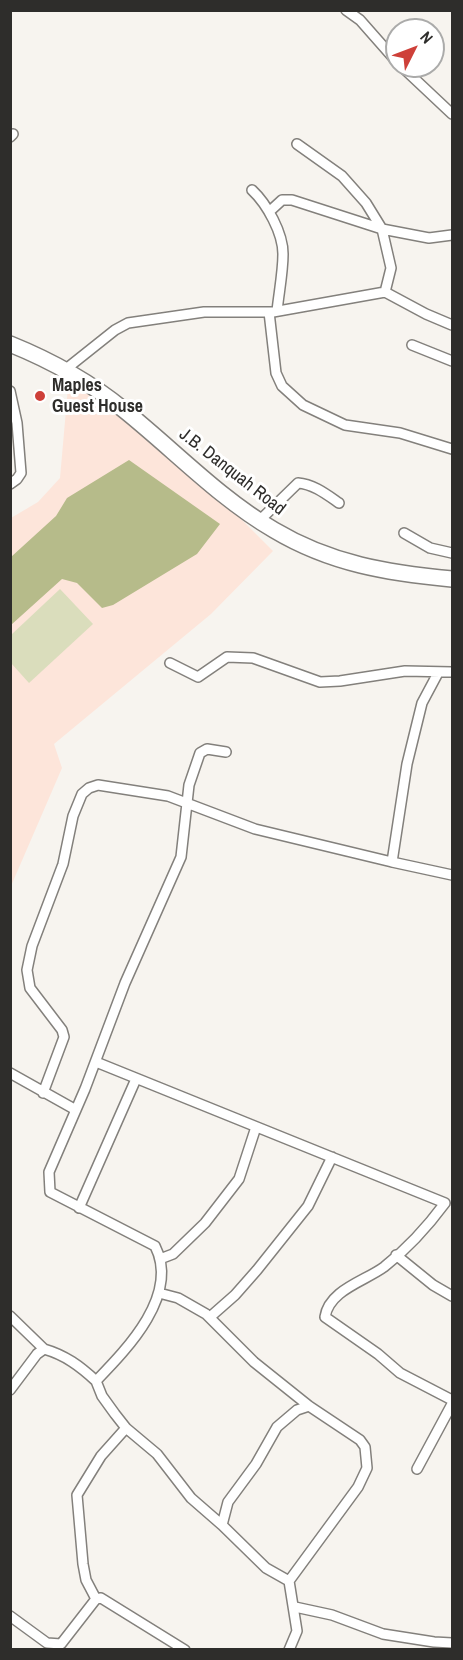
<!DOCTYPE html>
<style>
body{margin:0}
#map{position:relative;width:463px;height:1660px;overflow:hidden;background:#f7f4ef;font-family:"Archivo Narrow",sans-serif}
canvas{display:block}
.frame{position:absolute;inset:0;border:12px solid #2e2d2b;pointer-events:none}
.north{position:absolute;left:385px;top:18px;width:60px;height:60px;box-sizing:border-box;background:#fff;border:2px solid #ababaa;border-radius:50%;rotate:48deg;font-size:16px;font-weight:700;line-height:24px;text-align:center;color:#2e2d2b}
.north::after{content:'';display:block;margin:auto;width:21px;height:27px;background:#ce4039;clip-path:polygon(50% 0,100% 100%,50% 72%,0 100%)}
</style>
<div id="map">
<canvas width="463" height="1660"></canvas>
<div class="frame"></div>
<div class="north">N</div>
</div>
<script>
const ctx = document.querySelector('canvas').getContext('2d');
ctx.lineJoin = 'round';
function fillPath(path, color) {
  ctx.fillStyle = color;
  ctx.fill(path, 'evenodd');
}
function strokePath(path, color, width, dash) {
  ctx.strokeStyle = color;
  ctx.lineWidth = width;
  ctx.lineCap = dash ? 'butt' : 'round';
  ctx.setLineDash(dash || []);
  ctx.stroke(path);
}
function drawText(font, color, halo, rows, align = 'center') {
  ctx.font = font + ' "Archivo Narrow",sans-serif';
  ctx.lineWidth = 6;
  ctx.setLineDash([]);
  ctx.textBaseline = 'middle';
  ctx.strokeStyle = halo;
  ctx.fillStyle = color;
  for (const [text, x, y, turn = 0] of rows) {
    ctx.save();
    ctx.translate(x, y);
    ctx.rotate((+turn || 0) * Math.PI / 180);
    ctx.textAlign = isNaN(turn) ? turn : align;
    if (halo) ctx.strokeText(text, 0, 0);
    ctx.fillText(text, 0, 0);
    ctx.restore();
  }
}
fillPath(new Path2D(`
 M 69,376 L 133,423 L 223,501 L 273,551 L 211,614 L 54,744 L 62,768 L 11,886 L 11,518 L 38,502 L 60,478 Z`), '#fde5da');
fillPath(new Path2D(`
 M 60,589 L 93,624 L 29,683 L 11,663 L 11,635 Z`), '#daddbc');
fillPath(new Path2D(`
 M 129,460 L 220,524 L 197,554 L 113,605 L 102,608 L 77,583 L 62,579 L 11,625 L 11,557 L 56,516 L 67,498 Z`), '#b6bb8a');
const minor = new Path2D(`
 M 346,10 L 360,20 L 397,62
 M 401,66 L 452,114
 M 10,137 L 13,134
 M 297,144 L 342,176 L 366,203 L 382,229 L 391,268 L 385,292
 M 252,190 C 267,204 283,233 283,254 C 283,272 279,292 277,311
 M 270,211 L 282,200 L 292,200 L 382,229 L 429,238 L 452,235
 M 269,312 L 276,373 L 282,386 L 303,405 L 345,425 L 400,433 L 452,449
 M 412,345 L 452,361
 M 66,369 L 115,330 L 128,323 L 204,312 L 273,312 L 385,292 L 426,314 L 452,325
 M 10,391 L 17,423 L 21,473 L 17,479 L 10,484
 M 259,521 L 298,483 C 313,484 326,494 339,503
 M 404,533 L 430,548 L 452,553
 M 170,663 L 198,677 L 227,657 L 253,658 L 320,682 L 340,681 L 405,671 L 452,672
 M 226,752 L 207,749 L 200,753 L 189,785 L 181,857 L 125,983 L 85,1089 L 49,1172 L 50,1192 L 155,1246 C 180,1295 127,1349 96,1381 L 102,1396 L 115,1414 L 126,1428 L 157,1454 L 191,1498 L 222,1525 L 266,1568 L 289,1581 L 297,1631 L 289,1650
 M 392,862 L 407,764 L 422,703 L 438,673
 M 96,1062 L 445,1203 C 428,1226 407,1249 384,1267 C 365,1281 329,1290 325,1317 L 378,1354 L 400,1373 L 452,1400
 M 10,1073 L 76,1110
 M 43,1093 L 64,1037 L 62,1030 L 30,988 L 27,970 L 32,946 L 63,864 L 73,816 L 82,794 L 89,788 L 98,785 L 168,796 L 255,829 L 392,862 L 452,875
 M 79,1208 L 136,1079
 M 396,1255 L 433,1285 L 452,1296
 M 160,1259 L 173,1254 L 205,1223 L 239,1179 L 256,1127
 M 159,1293 L 178,1298 L 206,1314 L 254,1362 L 309,1406 L 360,1440 L 365,1447 L 367,1468 L 358,1487 L 289,1581
 M 10,1316 L 44,1349
 M 210,1317 L 235,1295 L 257,1270 L 308,1206 L 332,1157
 M 10,1390 L 37,1354 L 44,1349 C 65,1355 80,1366 96,1381
 M 417,1469 L 452,1404
 M 222,1525 L 228,1502 L 256,1464 L 277,1427 L 297,1410 L 309,1406
 M 96,1599 L 86,1580 L 83,1564 L 77,1495 L 101,1456 L 126,1428
 M 295,1607 L 332,1615 L 383,1634 L 434,1642 L 452,1643
 M 10,1616 L 47,1643 L 61,1644 L 96,1599 L 101,1598 L 185,1650`);
const trunk = new Path2D(`
 M 10,344 C 52,361 90,382 124,410 C 174,450 219,498 274,530 C 331,564 388,573 452,579`);
strokePath(minor, '#83807c', 12);
strokePath(trunk, '#83807c', 18);
strokePath(minor, '#fff', 9);
strokePath(trunk, '#fff', 15);
for (const [x, y, r, color] of [
 [40,396,6,"#ce4039"]
]) {
  const dot = new Path2D();
  dot.arc(x, y, r, 0, 2 * Math.PI);
  ctx.fillStyle = color;
  ctx.fill(dot);
  strokePath(dot, '#fff', 2);
}
drawText('bold 18px', '#2e2d2b', '#fff', [
 ["Maples",52,386],
 ["Guest House",52,407]
], 'left');
drawText('18px', '#2e2d2b', '#fff', [
 ["J.B. Danquah Road",232,472,38]
]);
</script>
